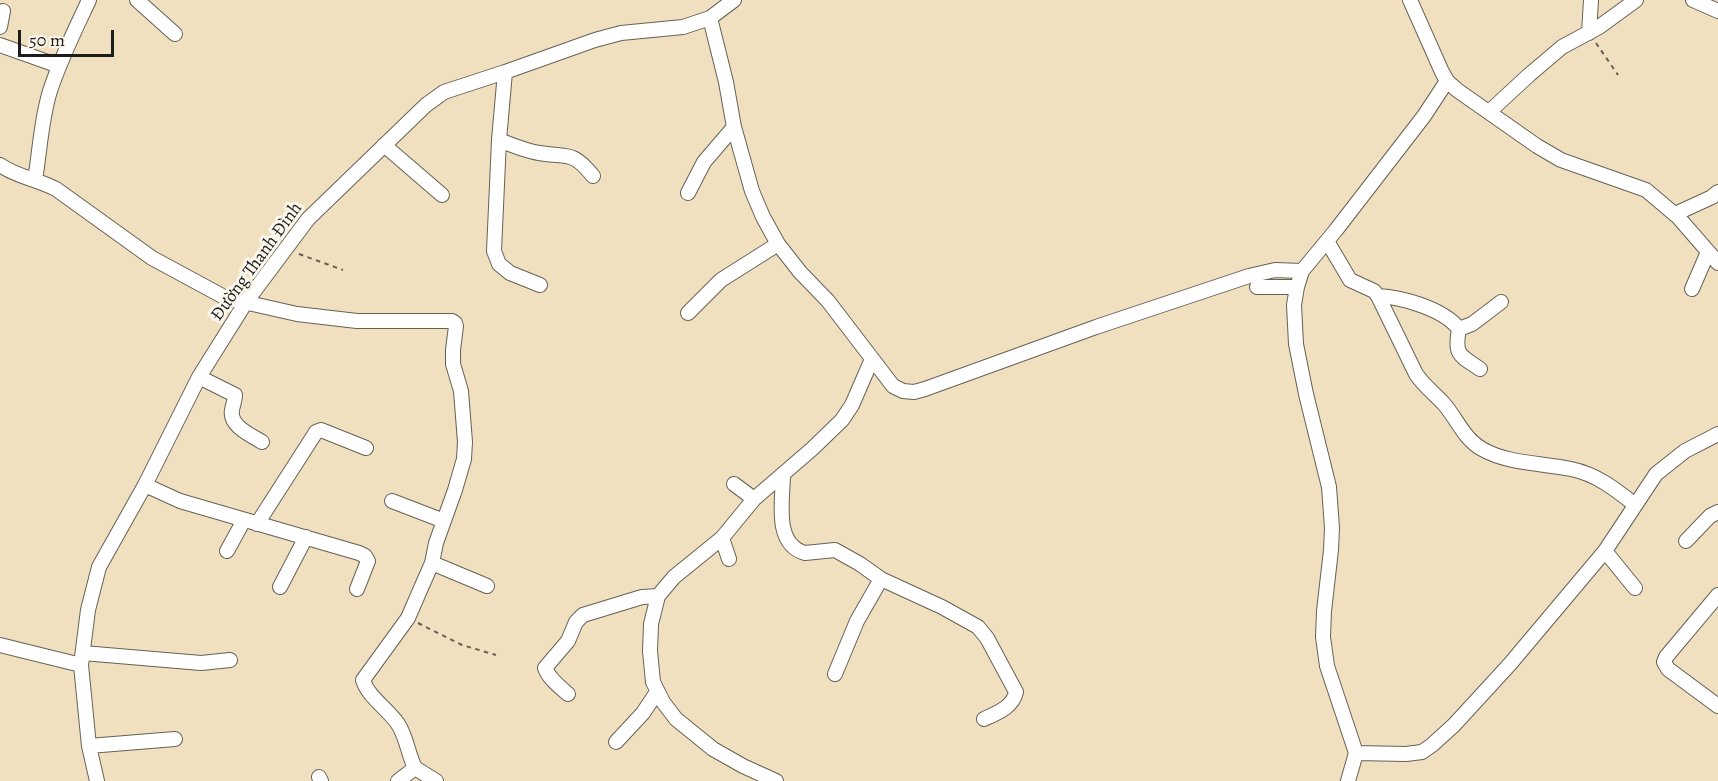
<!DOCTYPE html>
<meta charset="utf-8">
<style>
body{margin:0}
#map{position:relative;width:1718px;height:781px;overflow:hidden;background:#f0e0c0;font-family:Alegreya,serif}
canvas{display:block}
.scale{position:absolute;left:18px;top:30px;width:96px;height:27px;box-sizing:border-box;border:3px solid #1c1c1c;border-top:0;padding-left:8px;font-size:18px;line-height:21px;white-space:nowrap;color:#1c1c1c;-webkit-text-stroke:4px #fbf7ec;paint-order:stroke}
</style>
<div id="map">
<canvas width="1718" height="781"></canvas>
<div class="scale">50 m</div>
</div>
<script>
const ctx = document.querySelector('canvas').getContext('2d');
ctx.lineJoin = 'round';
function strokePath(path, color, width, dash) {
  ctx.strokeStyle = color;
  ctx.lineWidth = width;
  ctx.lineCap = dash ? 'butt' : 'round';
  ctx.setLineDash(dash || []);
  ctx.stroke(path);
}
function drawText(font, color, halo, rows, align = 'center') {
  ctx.font = font + ' Alegreya,serif';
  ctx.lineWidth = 6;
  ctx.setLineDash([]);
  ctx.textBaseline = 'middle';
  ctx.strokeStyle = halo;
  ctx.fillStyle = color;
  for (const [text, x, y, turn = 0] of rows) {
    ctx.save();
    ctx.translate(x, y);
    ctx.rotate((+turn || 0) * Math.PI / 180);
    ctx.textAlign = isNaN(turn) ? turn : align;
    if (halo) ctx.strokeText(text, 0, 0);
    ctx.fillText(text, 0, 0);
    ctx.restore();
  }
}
const minor = new Path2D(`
 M 137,0 L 175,34
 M 1410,0 L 1442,72 L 1447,81 L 1457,90 L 1537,146 L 1561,160 L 1646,190 L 1678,217 L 1718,263
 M 1693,0 L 1718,11
 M 710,18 L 726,82 L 734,127 L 752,191 L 763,217 L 778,244 L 800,272 L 828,301 L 893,386 L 903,391 L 914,392 L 925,389 L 1096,327 L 1249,276 L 1275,270 L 1302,271
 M 0,27 L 3,11
 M 1589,33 L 1591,0
 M 0,45 L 59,66
 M 505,72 L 499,140 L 494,251 L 499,264 L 510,273 L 540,285
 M 1489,112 L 1529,75 L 1562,47 L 1599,27 L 1636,0
 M 499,140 C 512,145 526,151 539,153 C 568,158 572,150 593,176
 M 384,145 L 442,195
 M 0,165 C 17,177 37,179 56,189 L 152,258 L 226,298 L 297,314 L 357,321 L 452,321 L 455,323 L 456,326 L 453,350 L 453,364 L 461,391 L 465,442 L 464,459 L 455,490 L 436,543 L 432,563 L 421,588 L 408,618 L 363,680 C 368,697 388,709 398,724 C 407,738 408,754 415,768 L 436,781
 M 35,180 C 40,150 41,120 50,91 C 60,60 75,30 89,0
 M 688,193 L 704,162 L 734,127
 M 1675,214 L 1712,197 L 1718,192
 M 1327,241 L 1350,280 L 1374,291 L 1378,296 L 1416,374 C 1424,386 1435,394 1444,404 C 1457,419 1464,439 1482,449 C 1508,464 1543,463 1571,469 C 1596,474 1615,489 1634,504
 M 1257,287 L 1297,287
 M 1692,289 L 1708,252
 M 1378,296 C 1402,297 1444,309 1459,329 C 1454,356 1460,355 1480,369
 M 688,313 L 721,280 L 778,244
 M 1459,329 L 1472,324 L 1501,302
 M 199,377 L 235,395 C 235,401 233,404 232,410 C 229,426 251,435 262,442
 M 783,474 C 783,499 773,544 805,553 L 835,550 L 860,564 L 881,579 L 942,607 L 978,627 L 987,638 L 1016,692 C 1013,707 997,713 984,719
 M 734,484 L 754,499
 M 145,485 L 180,501 L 359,553 L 365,556 L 368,561 L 357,589
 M 392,501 L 444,521
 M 257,524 L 316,432 L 321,430 L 366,448
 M 722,538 L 729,559
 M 1686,541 L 1710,516 L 1718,512
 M 227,551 L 244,520
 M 1605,551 L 1635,588
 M 432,563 L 487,586
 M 280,587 L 306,537
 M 1718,595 L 1666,657 L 1664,662 L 1668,669 L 1718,706
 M 0,645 L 81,665
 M 83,653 L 201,663 L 230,660
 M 835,674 L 857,621 L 881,579
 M 568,694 C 560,687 549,679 545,668 L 568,641 L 576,622 L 583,615 L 642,597 L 658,596
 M 616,742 L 643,713 L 657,692
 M 89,746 L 175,739
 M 1356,753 L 1406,754 L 1422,752 L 1432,745 L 1454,725 L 1510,664 L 1605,551 L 1656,474 L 1685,451 L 1718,434
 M 319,777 L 321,781
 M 97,781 L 89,746 L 81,665 L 88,610 L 99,567 L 145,485 L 199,377 L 246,302 L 308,219 L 426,105 L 444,92 L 505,72 L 595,40 L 621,33 L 683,27 L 710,18 L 734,0
 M 398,781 L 415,768
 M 776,781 L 743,766 L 713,749 L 676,719 L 663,702 L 653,682 L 650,651 L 651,624 L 658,596 L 674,577 L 722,538 L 754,499 L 812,449 L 842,420 L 852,405 L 872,359
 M 1348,781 L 1356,753 L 1327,666 L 1323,637 L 1324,611 L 1331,550 L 1332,528 L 1329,487 L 1306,394 L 1296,344 L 1294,305 L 1297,287 L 1302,271 L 1336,230 L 1424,116 L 1447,81`);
strokePath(minor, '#666155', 16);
strokePath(new Path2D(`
 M 1596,43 L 1618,75
 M 299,254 L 343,270
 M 418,623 L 462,645 L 496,655`), '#666155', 2, [4.5, 4.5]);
strokePath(minor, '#fff', 14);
drawText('18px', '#1c1c1c', '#fbf7ec', [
 ["Đường Thanh Đình",257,262,-54]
]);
</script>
